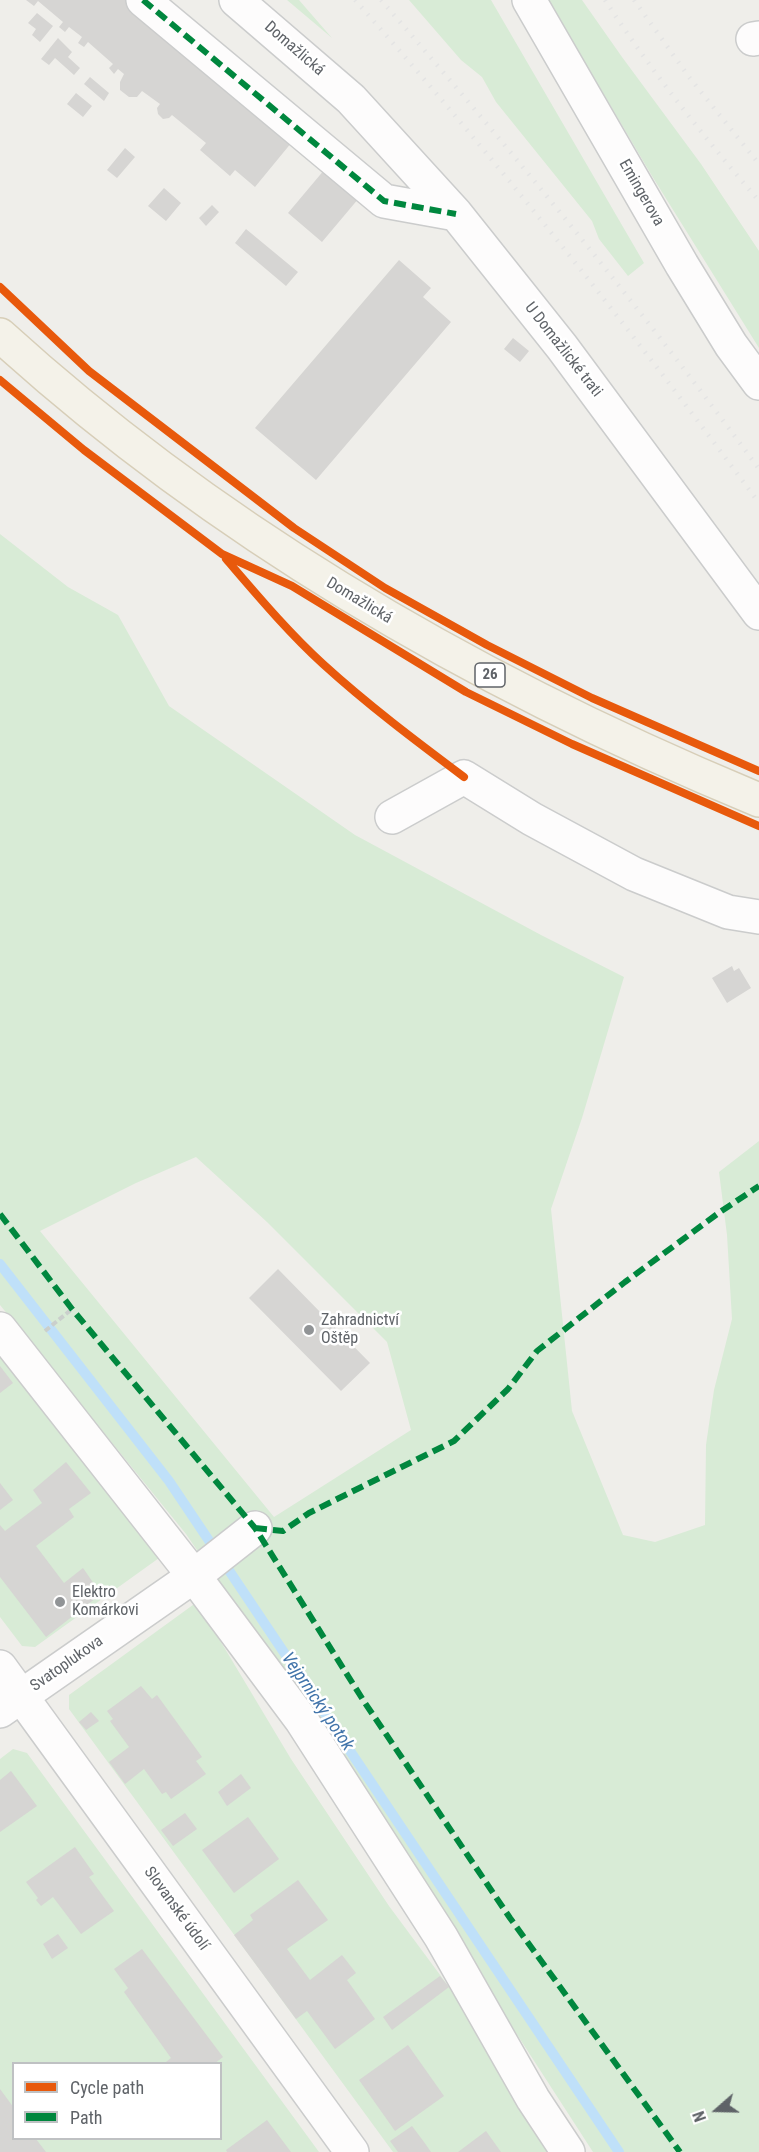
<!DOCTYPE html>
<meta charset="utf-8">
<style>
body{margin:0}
#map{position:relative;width:759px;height:2152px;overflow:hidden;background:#efeeea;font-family:"Roboto Condensed",sans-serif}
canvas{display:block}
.legend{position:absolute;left:12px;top:2062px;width:210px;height:78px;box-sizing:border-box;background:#fff;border:2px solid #bfc1c3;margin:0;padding:8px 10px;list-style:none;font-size:18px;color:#5f6368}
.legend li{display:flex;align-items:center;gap:12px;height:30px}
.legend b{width:30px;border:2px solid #bfc1c3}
.north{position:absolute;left:687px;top:2080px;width:60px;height:60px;-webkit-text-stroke:4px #fff;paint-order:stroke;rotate:250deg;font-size:16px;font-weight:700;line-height:24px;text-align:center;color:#5f6368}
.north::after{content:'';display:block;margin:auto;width:21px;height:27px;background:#5f6368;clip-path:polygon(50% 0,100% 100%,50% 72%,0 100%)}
</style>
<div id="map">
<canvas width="759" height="2152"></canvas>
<ul class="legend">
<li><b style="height:8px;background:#e8590c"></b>Cycle path</li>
<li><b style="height:8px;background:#00873e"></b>Path</li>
</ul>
<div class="north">N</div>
</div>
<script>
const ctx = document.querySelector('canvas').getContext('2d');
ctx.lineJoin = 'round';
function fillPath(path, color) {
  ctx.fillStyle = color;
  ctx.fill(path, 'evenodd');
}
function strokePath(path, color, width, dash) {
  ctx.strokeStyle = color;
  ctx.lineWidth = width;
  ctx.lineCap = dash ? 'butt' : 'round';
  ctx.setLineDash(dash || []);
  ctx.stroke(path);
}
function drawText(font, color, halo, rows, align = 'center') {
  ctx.font = font + ' "Roboto Condensed",sans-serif';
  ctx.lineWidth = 5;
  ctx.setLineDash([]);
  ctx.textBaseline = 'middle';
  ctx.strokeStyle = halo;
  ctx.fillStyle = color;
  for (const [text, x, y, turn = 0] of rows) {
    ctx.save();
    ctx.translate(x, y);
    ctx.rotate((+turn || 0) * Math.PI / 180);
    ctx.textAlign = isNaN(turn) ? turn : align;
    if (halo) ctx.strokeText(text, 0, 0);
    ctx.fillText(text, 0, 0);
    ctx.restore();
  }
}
fillPath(new Path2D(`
 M 287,0 L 299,0 L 332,38 Z
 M 409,0 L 491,0 L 644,263 L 628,276 L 599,239 L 592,221 L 496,102 L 482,77 L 461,60 Z
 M 548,0 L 582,0 L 622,57 L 701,164 L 759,251 L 759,348 L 652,176 Z
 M 0,534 L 68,587 L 118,615 L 169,706 L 355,835 L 541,935 L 624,977 L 582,1118 L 551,1209 L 572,1411 L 623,1535 L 655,1542 L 705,1525 L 706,1445 L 714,1390 L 732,1319 L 727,1235 L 719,1172 L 759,1141 L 759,2152 L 593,2152 L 313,1719 L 186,1534 L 0,1305 ZM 196,1157 L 267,1222 L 387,1342 L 411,1430 L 274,1517 L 40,1231 L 136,1183 Z
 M 0,1350 L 166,1553 L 35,1647 L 22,1646 L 0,1617 Z
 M 197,1602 L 291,1759 L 389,1906 L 449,1987 L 524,2098 L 556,2152 L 393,2152 L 69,1709 L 69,1695 Z
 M 13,1749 L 27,1753 L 319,2152 L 0,2152 L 0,1759 ZM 14,2064 L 220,2064 L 220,2138 L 14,2138 Z`), '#d8ebd6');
strokePath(new Path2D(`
 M 0,1264 L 169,1481 L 619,2152`), '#bfe0f9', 10);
fillPath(new Path2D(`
 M 26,0 L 125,0 L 292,142 L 255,187 L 235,170 L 230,176 L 200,150 L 206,143 L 172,115 L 169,118 L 163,119 L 158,114 L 157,108 L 160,104 L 142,91 L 137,97 L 129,97 L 120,90 L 120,82 L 124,74 L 118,69 L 114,74 L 109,68 L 113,64 L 88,42 L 84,47 L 78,43 L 82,37 L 69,27 L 65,32 L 59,27 L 63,22 L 38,1 L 34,6 Z
 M 37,13 L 53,26 L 40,42 L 32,35 L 36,29 L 28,23 Z
 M 58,38 L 72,52 L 68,57 L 80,68 L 74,75 L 55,58 L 49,65 L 41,59 Z
 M 90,77 L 109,93 L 104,101 L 84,84 Z
 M 76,93 L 92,106 L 83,117 L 67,104 Z
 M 125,148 L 135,157 L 117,178 L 107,170 Z
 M 325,169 L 359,198 L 322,242 L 288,213 Z
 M 164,188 L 181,203 L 166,221 L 148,206 Z
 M 212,205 L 219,212 L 206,226 L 199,218 Z
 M 246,229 L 298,272 L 286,286 L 235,243 Z
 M 399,260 L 431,288 L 423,297 L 451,322 L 316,480 L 255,428 Z
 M 513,338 L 529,351 L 520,362 L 504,349 Z
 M 732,966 L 734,971 L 739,968 L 751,988 L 727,1003 L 712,978 Z
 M 278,1269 L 370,1363 L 341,1391 L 249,1298 Z
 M 0,1366 L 13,1383 L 0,1393 Z
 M 66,1462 L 91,1493 L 69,1509 L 74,1517 L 36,1546 L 64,1583 L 83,1568 L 101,1594 L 46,1637 L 0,1577 L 0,1525 L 5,1531 L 42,1503 L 33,1490 Z
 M 0,1483 L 13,1500 L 0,1510 Z
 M 141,1686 L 152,1699 L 157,1695 L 202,1757 L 196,1761 L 206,1774 L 171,1799 L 166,1792 L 162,1794 L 144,1769 L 125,1784 L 109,1762 L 129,1747 L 110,1721 L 113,1719 L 107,1711 Z
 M 91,1712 L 99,1721 L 86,1730 L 79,1722 Z
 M 11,1771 L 37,1806 L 0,1832 L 0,1780 Z
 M 241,1774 L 251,1788 L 227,1806 L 218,1792 Z
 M 185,1813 L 197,1829 L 173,1846 L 161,1830 Z
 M 248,1817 L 279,1859 L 234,1893 L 202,1850 Z
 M 75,1847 L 94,1874 L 89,1877 L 114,1911 L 81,1934 L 53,1897 L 41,1906 L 36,1900 L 38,1898 L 26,1882 Z
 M 298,1880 L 328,1920 L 287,1949 L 310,1980 L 342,1955 L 356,1973 L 347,1980 L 375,2019 L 335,2049 L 307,2011 L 296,2019 L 234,1935 L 253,1920 L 250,1915 Z
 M 58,1934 L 68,1948 L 52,1959 L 43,1944 Z
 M 142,1949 L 223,2057 L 214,2064 L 168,2064 L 166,2062 L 171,2058 L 124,1992 L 128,1988 L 114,1969 Z
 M 440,1976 L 449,1987 L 392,2030 L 383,2017 Z
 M 408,2045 L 444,2096 L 395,2131 L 359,2080 Z
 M 0,2089 L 14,2108 L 14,2139 L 36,2139 L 46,2152 L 0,2152 Z
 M 267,2120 L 291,2152 L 227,2152 L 226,2150 Z
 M 412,2126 L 424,2142 L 431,2152 L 398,2152 L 390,2141 Z
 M 486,2131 L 501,2152 L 458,2152 Z`), '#d6d5d3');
const minor = new Path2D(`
 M 143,0 L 384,201 L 456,214
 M 236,0 L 351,99 L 456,214 L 562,347 L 759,613
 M 529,0 L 682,265 L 731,345 L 759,383
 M 753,39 L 759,38
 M 392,817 L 464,777 L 532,819 L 634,874 L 728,912 L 759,917
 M 0,1329 L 194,1576 L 302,1721 L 441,1937 L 533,2099 L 568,2152
 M 0,1667 L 352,2152
 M 0,1711 L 194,1576 L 255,1528`);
const major = new Path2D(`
 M 0,335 C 222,537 483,686 759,800`);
strokePath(minor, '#cbcccc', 36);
strokePath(major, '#d7ceb8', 36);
strokePath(new Path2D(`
 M 45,1331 L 72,1309`), '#cacfcc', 4, [6, 3]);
strokePath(minor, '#fdfcfc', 33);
strokePath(major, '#f4f2e9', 33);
strokePath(new Path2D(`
 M 355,0 C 498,161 631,330 759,503
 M 381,0 C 513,152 640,307 759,469
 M 605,0 C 651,71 704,137 759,201
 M 634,0 L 689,77 L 759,164`), '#e4e4e4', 4.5, [1.5, 8]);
strokePath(new Path2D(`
 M 143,0 L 384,201 L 456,214
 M 0,1214 L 72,1309 L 255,1528 L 365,1703 L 510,1918 L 680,2152
 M 255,1528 L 283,1531 L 309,1513 L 454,1441 L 508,1389 L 537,1351 L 625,1282 L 720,1212 L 759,1186`), '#00873e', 6, [12, 6]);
strokePath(new Path2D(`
 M 0,287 L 89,371 L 294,528 L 385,588 L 487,645 L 592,698 L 759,771
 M 0,380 L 84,450 L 222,554 L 292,586 L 466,692 L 572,744 L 759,826
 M 226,559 C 257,595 288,632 323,664 C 368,705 416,741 464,777`), '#e8590c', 8);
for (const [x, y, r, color] of [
 [309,1330,6,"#919496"],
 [60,1602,6,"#919496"]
]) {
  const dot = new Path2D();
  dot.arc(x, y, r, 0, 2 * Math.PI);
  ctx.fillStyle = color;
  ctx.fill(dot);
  strokePath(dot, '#fff', 2);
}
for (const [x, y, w] of [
 [490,675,30]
]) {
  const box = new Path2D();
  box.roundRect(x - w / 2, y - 12, w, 24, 4.5);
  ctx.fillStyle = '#fff';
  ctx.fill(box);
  strokePath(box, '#5f6368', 1.5);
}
drawText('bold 15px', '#5f6368', null, [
 ["26",490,675]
]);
drawText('16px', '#5f6368', '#fff', [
 ["Domažlická",294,49,41],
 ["Emingerova",641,193,60],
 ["U Domažlické trati",563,350,52],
 ["Domažlická",359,601,31],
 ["Svatoplukova",67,1664,-35],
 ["Slovanské údolí",176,1909,54]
]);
drawText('16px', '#5f6368', '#fff', [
 ["Zahradnictví",321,1321],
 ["Oštěp",321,1339],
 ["Elektro",72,1593],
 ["Komárkovi",72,1611]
], 'left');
drawText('italic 18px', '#4174aa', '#fff', [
 ["Vejprnický potok",317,1702,56]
]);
</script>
